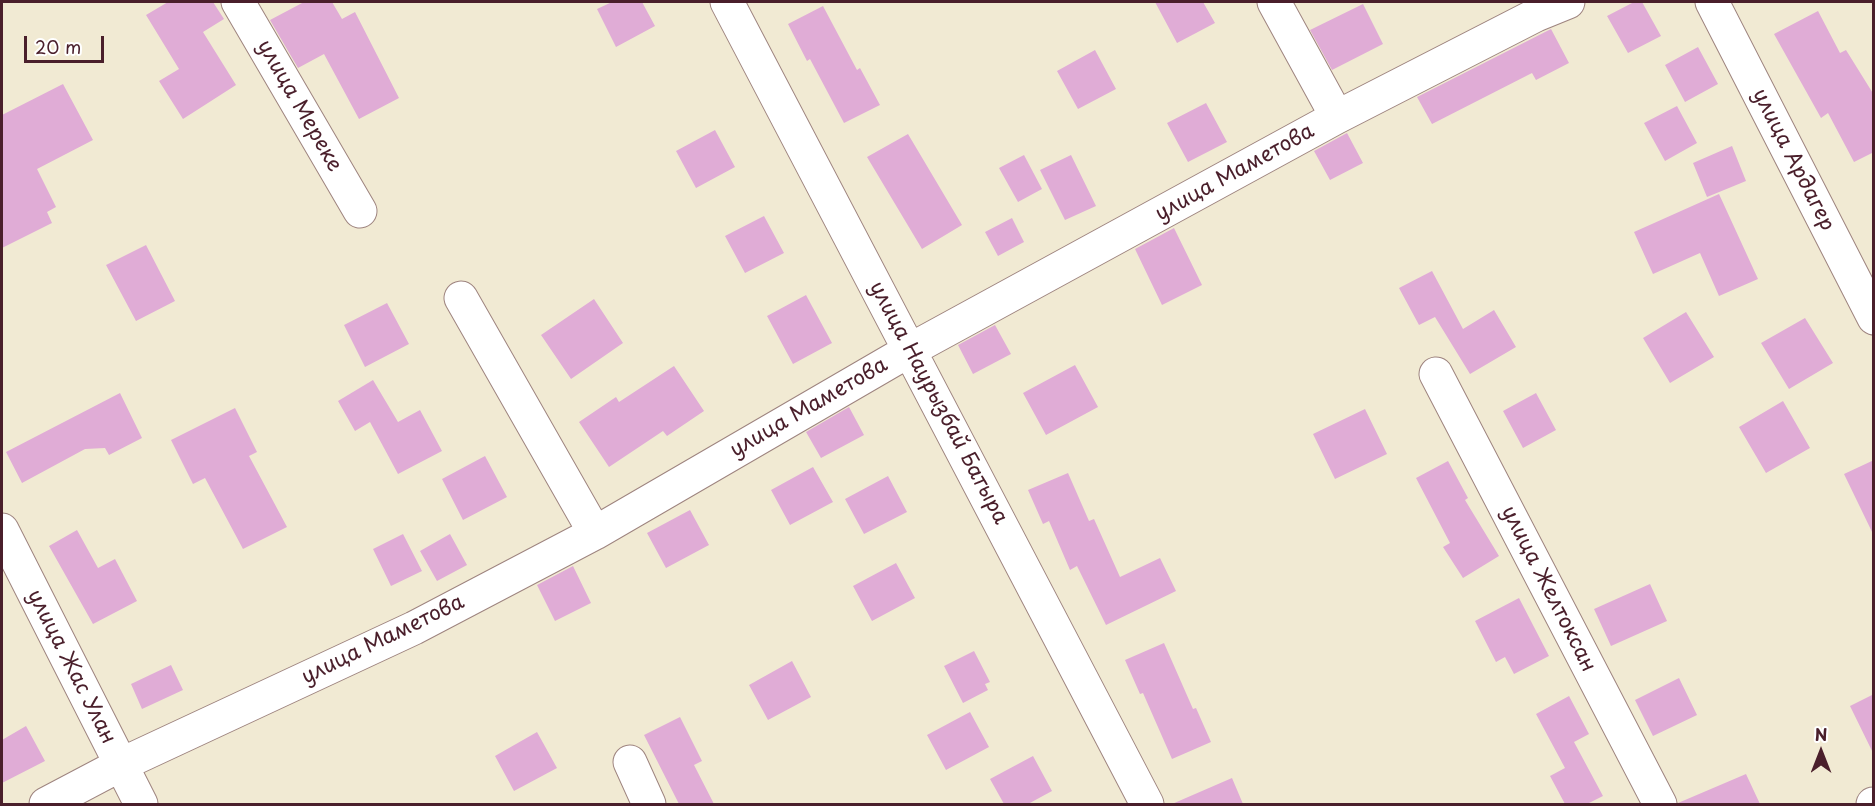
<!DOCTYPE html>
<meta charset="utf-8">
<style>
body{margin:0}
#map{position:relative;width:1875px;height:806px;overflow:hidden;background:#f1ead3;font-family:"Playpen Sans",sans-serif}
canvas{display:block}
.frame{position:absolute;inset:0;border:3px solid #4a1f2b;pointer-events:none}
.north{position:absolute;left:1791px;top:722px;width:60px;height:60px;-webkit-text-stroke:4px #fff;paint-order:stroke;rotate:0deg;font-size:16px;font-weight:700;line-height:24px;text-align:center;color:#4a1f2b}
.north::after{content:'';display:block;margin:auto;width:21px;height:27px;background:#4a1f2b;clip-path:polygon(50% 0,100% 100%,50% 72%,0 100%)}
.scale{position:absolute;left:24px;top:36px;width:80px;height:27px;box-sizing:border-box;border:3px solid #4a1f2b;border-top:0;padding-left:8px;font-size:18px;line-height:21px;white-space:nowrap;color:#4a1f2b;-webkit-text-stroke:4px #fff;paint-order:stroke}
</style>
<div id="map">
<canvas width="1875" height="806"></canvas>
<div class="frame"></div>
<div class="north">N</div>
<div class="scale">20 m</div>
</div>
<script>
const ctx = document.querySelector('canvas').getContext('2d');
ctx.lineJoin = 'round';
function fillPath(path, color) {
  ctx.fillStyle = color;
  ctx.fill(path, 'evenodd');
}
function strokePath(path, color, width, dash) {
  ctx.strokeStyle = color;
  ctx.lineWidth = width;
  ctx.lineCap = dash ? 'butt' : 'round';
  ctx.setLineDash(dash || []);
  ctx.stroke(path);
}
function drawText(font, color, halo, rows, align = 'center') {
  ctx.font = font + ' "Playpen Sans",sans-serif';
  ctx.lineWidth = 4.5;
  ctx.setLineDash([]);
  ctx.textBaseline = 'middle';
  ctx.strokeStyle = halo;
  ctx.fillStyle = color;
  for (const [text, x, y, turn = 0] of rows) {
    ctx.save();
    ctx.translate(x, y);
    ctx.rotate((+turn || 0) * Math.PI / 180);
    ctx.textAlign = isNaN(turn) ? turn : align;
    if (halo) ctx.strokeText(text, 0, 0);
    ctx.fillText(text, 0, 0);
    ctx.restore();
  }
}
fillPath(new Path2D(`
 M 168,2 L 213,2 L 224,19 L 203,32 L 236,85 L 183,119 L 159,81 L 179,69 L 146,15 Z
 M 304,2 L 332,2 L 342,19 L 355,12 L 399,98 L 359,119 L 324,54 L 298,68 L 270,20 Z
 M 612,2 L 642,2 L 655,26 L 616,47 L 597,9 Z
 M 1155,2 L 1203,2 L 1215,23 L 1177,43 Z
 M 1634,2 L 1642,2 L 1661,36 L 1628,53 L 1607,16 Z
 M 1363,4 L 1383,44 L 1332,70 L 1310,30 Z
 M 823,6 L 857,70 L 860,68 L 880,105 L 844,123 L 810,59 L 807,61 L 788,24 Z
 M 1818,11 L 1840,53 L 1846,50 L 1874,95 L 1874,152 L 1854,162 L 1828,113 L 1821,118 L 1774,34 Z
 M 1551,29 L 1569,63 L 1536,80 L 1532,73 L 1432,124 L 1417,97 Z
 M 1698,47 L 1718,84 L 1685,102 L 1665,65 Z
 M 1095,50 L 1116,89 L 1078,109 L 1057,71 Z
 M 63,84 L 93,140 L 37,169 L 56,207 L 47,212 L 52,223 L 2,248 L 2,115 Z
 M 1206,103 L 1227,142 L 1188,162 L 1167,123 Z
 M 1677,106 L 1697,143 L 1665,161 L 1644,123 Z
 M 715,130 L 735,167 L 696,188 L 676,151 Z
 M 1347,133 L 1363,163 L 1330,180 L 1314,151 Z
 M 908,134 L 962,225 L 922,249 L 867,157 Z
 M 1732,146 L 1746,181 L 1707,197 L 1693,163 Z
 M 1024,155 L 1042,189 L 1018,202 L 999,168 Z
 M 1071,155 L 1096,206 L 1065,220 L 1040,170 Z
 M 1719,194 L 1758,279 L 1719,296 L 1700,253 L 1653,274 L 1634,232 Z
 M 764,216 L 784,253 L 745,273 L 725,236 Z
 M 1012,218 L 1024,242 L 998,256 L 985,232 Z
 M 1174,228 L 1202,285 L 1162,305 L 1135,249 Z
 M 146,245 L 175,301 L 136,321 L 106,265 Z
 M 1432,271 L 1463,329 L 1494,310 L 1516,347 L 1470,374 L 1435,317 L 1419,325 L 1399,288 Z
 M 806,295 L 832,343 L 793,364 L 767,316 Z
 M 594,299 L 623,343 L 571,379 L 541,335 Z
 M 387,303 L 409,344 L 365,367 L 344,325 Z
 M 1686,312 L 1714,357 L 1670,383 L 1643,338 Z
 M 1805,318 L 1833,363 L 1789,389 L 1761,343 Z
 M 995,325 L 1011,354 L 973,374 L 958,345 Z
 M 1075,365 L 1098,407 L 1046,435 L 1023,393 Z
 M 674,366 L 704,411 L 667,436 L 663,431 L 609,467 L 579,422 L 616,397 L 619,402 Z
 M 373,380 L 398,422 L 420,410 L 442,451 L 398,474 L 370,422 L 355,431 L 338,401 Z
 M 120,393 L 142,438 L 109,455 L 105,448 L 85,449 L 22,483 L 6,452 Z
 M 1536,393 L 1556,430 L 1523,448 L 1503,411 Z
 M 1783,401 L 1810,448 L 1766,473 L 1739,427 Z
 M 849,407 L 864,435 L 821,458 L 806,432 Z
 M 235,408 L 257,452 L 249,456 L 287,527 L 243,549 L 205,478 L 193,484 L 171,440 Z
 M 1365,409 L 1387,454 L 1335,479 L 1313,434 Z
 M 485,456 L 507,497 L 463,520 L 442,479 Z
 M 1874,460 L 1874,536 L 1844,474 Z
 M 1448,461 L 1468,498 L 1465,500 L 1499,556 L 1463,578 L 1443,547 L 1450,543 L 1416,478 Z
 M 813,467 L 833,502 L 790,525 L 771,490 Z
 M 1068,473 L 1089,521 L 1094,519 L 1120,577 L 1160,558 L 1176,591 L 1106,625 L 1077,566 L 1070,570 L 1049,521 L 1043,524 L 1028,490 Z
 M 888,476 L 907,512 L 864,534 L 845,499 Z
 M 690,510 L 709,545 L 666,568 L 647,533 Z
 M 77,530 L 98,568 L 115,559 L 137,601 L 93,624 L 49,546 Z
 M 403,534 L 422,571 L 391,586 L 373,549 Z
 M 450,534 L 467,565 L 437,581 L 420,551 Z
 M 896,563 L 915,598 L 872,621 L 853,586 Z
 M 573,566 L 591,603 L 555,621 L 537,585 Z
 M 1650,584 L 1667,621 L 1611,646 L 1594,609 Z
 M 1519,598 L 1549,656 L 1514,674 L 1505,657 L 1496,662 L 1475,621 Z
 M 1164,643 L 1193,709 L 1196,708 L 1211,742 L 1172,759 L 1143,693 L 1140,694 L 1125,660 Z
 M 974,651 L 990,682 L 985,684 L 988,690 L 963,703 L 944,666 Z
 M 792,661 L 811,697 L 768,720 L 749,685 Z
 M 171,665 L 183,690 L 142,709 L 131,684 Z
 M 1679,678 L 1697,715 L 1653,736 L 1635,700 Z
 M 1874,694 L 1874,755 L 1850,706 Z
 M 1569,696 L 1589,734 L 1574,742 L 1603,796 L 1587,804 L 1565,804 L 1550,776 L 1565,768 L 1536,714 Z
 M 970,712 L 989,747 L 946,770 L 927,735 Z
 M 680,717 L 702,761 L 694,765 L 714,804 L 679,804 L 644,735 Z
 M 26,726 L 45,761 L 2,783 L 2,740 Z
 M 537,732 L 557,768 L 514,791 L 495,756 Z
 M 1033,756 L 1052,791 L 1028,804 L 1004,804 L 990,779 Z
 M 1746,774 L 1760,804 L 1679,804 L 1678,803 Z
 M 1232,778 L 1243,804 L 1172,804 Z`), '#e0acd6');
const minor = new Path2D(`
 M 238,2 L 360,211
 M 727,2 L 1147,804
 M 1274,2 L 1337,117
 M 1712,2 L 1874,318
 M 461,298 L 595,533
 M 1436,374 L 1660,804
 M 2,530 L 141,804
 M 630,762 L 649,804
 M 46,804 L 120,765 L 414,628 L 595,533 L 910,350 L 1337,117 L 1536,15 L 1568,2
 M 1873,804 L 1874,804`);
strokePath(minor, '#9e847f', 35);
strokePath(minor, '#fff', 33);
drawText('21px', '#4a1f2b', '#fff', [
 ["улица Мереке",299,106,60],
 ["улица Ардагер",1793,160,63],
 ["улица Маметова",1235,173,-29],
 ["улица Наурызбай Батыра",938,403,62],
 ["улица Маметова",809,408,-30],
 ["улица Желтоксан",1548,589,63],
 ["улица Маметова",383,640,-26],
 ["улица Жас Улан",71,667,63]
]);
</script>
